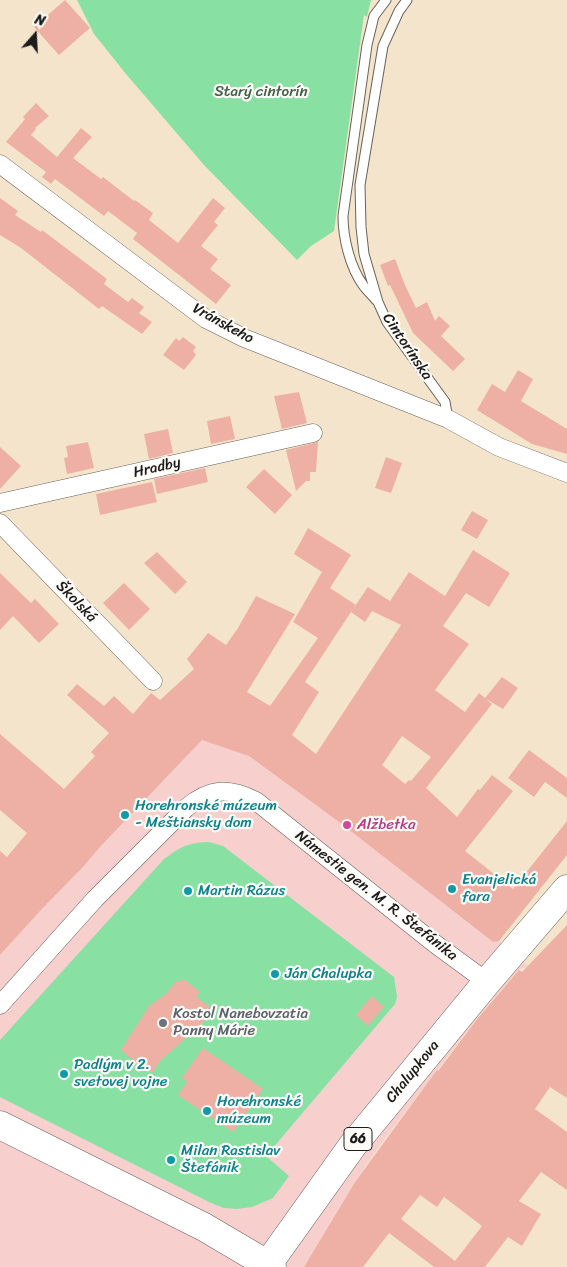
<!DOCTYPE html>
<meta charset="utf-8">
<style>
body{margin:0}
#map{position:relative;width:567px;height:1267px;overflow:hidden;background:#f5e4cc;font-family:Sriracha,sans-serif}
canvas{display:block}
.north{position:absolute;left:10px;top:10px;width:50px;height:50px;-webkit-text-stroke:4px #fdfcf7;paint-order:stroke;rotate:19deg;font-size:14px;font-weight:700;line-height:20px;text-align:center;color:#1c1c1c}
.north::after{content:'';display:block;margin:auto;width:18px;height:22px;background:#1c1c1c;clip-path:polygon(50% 0,100% 100%,50% 72%,0 100%)}
</style>
<div id="map">
<canvas width="567" height="1267"></canvas>
<div class="north">N</div>
</div>
<script>
const ctx = document.querySelector('canvas').getContext('2d');
ctx.lineJoin = 'round';
function fillPath(path, color) {
  ctx.fillStyle = color;
  ctx.fill(path, 'evenodd');
}
function strokePath(path, color, width, dash) {
  ctx.strokeStyle = color;
  ctx.lineWidth = width;
  ctx.lineCap = dash ? 'butt' : 'round';
  ctx.setLineDash(dash || []);
  ctx.stroke(path);
}
function drawText(font, color, halo, rows, align = 'center') {
  ctx.font = font + ' Sriracha,sans-serif';
  ctx.lineWidth = 4.5;
  ctx.setLineDash([]);
  ctx.textBaseline = 'middle';
  ctx.strokeStyle = halo;
  ctx.fillStyle = color;
  for (const [text, x, y, turn = 0] of rows) {
    ctx.save();
    ctx.translate(x, y);
    ctx.rotate((+turn || 0) * Math.PI / 180);
    ctx.textAlign = isNaN(turn) ? turn : align;
    if (halo) ctx.strokeText(text, 0, 0);
    ctx.fillText(text, 0, 0);
    ctx.restore();
  }
}
fillPath(new Path2D(`
 M 210,727 L 339,822 L 493,942 L 499,941 L 528,966 L 519,970 L 482,1012 L 378,1148 L 354,1183 L 304,1267 L 0,1267 L 0,955 L 41,910 L 85,865 L 100,847 L 184,759 Z`), '#f7d0cd');
fillPath(new Path2D(`
 M 77,0 L 371,0 L 367,17 L 364,15 L 334,231 L 311,246 L 297,260 L 204,165 L 126,74 L 94,34 Z
 M 209,842 L 223,846 L 394,977 L 397,997 L 395,1004 L 266,1156 L 289,1176 L 273,1198 L 252,1207 L 237,1209 L 224,1208 L 211,1203 L 0,1097 L 0,1040 L 164,859 C 182,846 187,843 209,842 Z`), '#89e0a3');
fillPath(new Path2D(`
 M 65,0 L 90,28 L 59,55 L 34,27 Z
 M 36,103 L 49,116 L 35,128 L 36,129 L 31,135 L 57,157 L 81,128 L 92,137 L 73,158 L 101,179 L 103,177 L 134,201 L 135,200 L 153,213 L 149,220 L 178,243 L 213,198 L 225,208 L 214,222 L 218,225 L 201,246 L 218,259 L 210,269 L 231,285 L 216,304 L 133,239 L 137,233 L 108,211 L 104,216 L 55,179 L 51,184 L 42,177 L 46,172 L 6,142 L 25,119 L 23,117 Z
 M 0,198 L 18,211 L 15,215 L 41,232 L 42,230 L 107,279 L 104,284 L 128,302 L 132,298 L 144,307 L 139,313 L 152,322 L 142,334 L 102,306 L 99,309 L 21,248 L 0,235 Z
 M 395,259 L 405,285 L 416,308 L 427,302 L 435,321 L 439,316 L 450,326 L 441,336 L 465,359 L 453,371 L 413,333 L 390,285 L 388,286 L 380,265 Z
 M 183,337 L 196,347 L 193,351 L 196,355 L 184,370 L 163,355 L 176,338 L 179,341 Z
 M 518,370 L 533,379 L 521,401 L 567,429 L 567,454 L 532,444 L 477,410 L 492,384 L 505,392 Z
 M 299,392 L 307,423 L 282,429 L 274,396 Z
 M 230,416 L 235,439 L 211,444 L 207,421 Z
 M 168,429 L 173,453 L 149,459 L 144,434 Z
 M 88,442 L 94,468 L 67,474 L 64,458 L 68,457 L 66,446 Z
 M 318,442 L 316,472 L 310,472 L 310,481 L 306,481 L 296,491 L 286,450 Z
 M 0,447 L 21,466 L 0,489 Z
 M 386,457 L 402,463 L 391,493 L 375,488 Z
 M 205,468 L 208,482 L 157,494 L 154,479 Z
 M 264,469 L 292,495 L 275,514 L 246,487 Z
 M 152,482 L 157,502 L 100,515 L 96,494 Z
 M 472,511 L 488,520 L 477,539 L 461,530 Z
 M 308,528 L 351,555 L 330,588 L 356,605 L 351,612 L 368,587 L 390,601 L 409,572 L 445,596 L 473,550 L 510,573 L 489,607 L 466,593 L 443,626 L 469,644 L 435,690 L 465,712 L 479,693 L 485,698 L 502,677 L 518,688 L 503,709 L 486,699 L 492,704 L 426,788 L 457,817 L 478,789 L 480,790 L 492,775 L 513,791 L 465,851 L 513,889 L 567,821 L 567,855 L 499,941 L 493,942 L 339,822 L 249,756 L 202,740 L 100,847 L 83,867 L 41,910 L 0,955 L 0,851 L 7,857 L 27,833 L 0,810 L 0,734 L 64,789 L 95,756 L 91,752 L 109,733 L 67,695 L 77,684 L 104,706 L 114,696 L 133,714 L 151,693 L 160,700 L 194,669 L 187,659 L 208,633 L 226,645 L 238,628 L 256,596 L 295,614 L 247,692 L 270,706 L 318,638 L 293,622 L 322,572 L 294,554 ZM 372,611 L 401,625 L 316,754 L 292,735 L 319,692 L 305,682 L 351,612 L 365,622 ZM 402,736 L 431,757 L 411,781 L 409,780 L 405,784 L 382,765 Z
 M 157,552 L 187,582 L 175,594 L 144,563 Z
 M 0,573 L 31,603 L 35,599 L 59,624 L 39,643 L 13,616 L 0,630 Z
 M 124,583 L 150,609 L 129,630 L 103,603 Z
 M 529,750 L 567,778 L 567,798 L 545,782 L 534,797 L 508,778 Z
 M 567,925 L 567,1098 L 550,1087 L 535,1109 L 567,1132 L 567,1190 L 541,1172 L 519,1201 L 541,1214 L 522,1246 L 508,1237 L 485,1267 L 434,1267 L 389,1233 L 363,1267 L 304,1267 L 355,1182 L 437,1070 L 438,1071 L 478,1018 L 519,970 L 522,972 ZM 420,1195 L 437,1207 L 444,1197 L 482,1226 L 455,1261 L 401,1219 Z
 M 185,980 L 200,992 L 196,997 L 213,1009 L 202,1024 L 161,1060 L 152,1073 L 144,1067 L 143,1069 L 121,1050 L 149,1006 L 167,993 L 175,982 Z
 M 372,996 L 384,1007 L 368,1026 L 356,1015 Z
 M 203,1048 L 263,1089 L 233,1132 L 178,1095 L 187,1082 L 182,1078 Z`), '#eeb0a4');
const service = new Path2D(`
 M 407,0 L 399,11 L 383,46 L 360,185 L 361,227 L 364,254 L 378,302 L 387,322 L 445,402 L 448,419
 M 376,300 C 372,295 366,290 363,285 C 350,267 343,238 343,216 L 367,45 L 374,16 L 386,0`);
const minor = new Path2D(`
 M 0,164 L 206,319 L 244,338 L 448,419 L 499,447 L 567,473
 M 0,503 L 313,433
 M 0,523 L 153,681
 M 0,1005 L 95,899 L 186,808 C 210,788 228,787 256,801 L 434,943 L 487,982`);
const primary = new Path2D(`
 M 0,1125 L 204,1227 L 272,1267
 M 268,1264 L 353,1145 L 487,982 L 567,889`);
strokePath(service, '#68625a', 11);
strokePath(minor, '#68625a', 19);
strokePath(primary, '#68625a', 29);
strokePath(service, '#fff', 9);
strokePath(minor, '#fff', 18);
strokePath(primary, '#fff', 28);
for (const [x, y, r, color] of [
 [125,815,5,"#0f9aa8"],
 [347,825,5,"#d1479c"],
 [452,889,5,"#0f9aa8"],
 [188,891,5,"#0f9aa8"],
 [275,974,5,"#0f9aa8"],
 [163,1023,5,"#6b7280"],
 [64,1074,5,"#0f9aa8"],
 [207,1111,5,"#0f9aa8"],
 [171,1160,5,"#0f9aa8"]
]) {
  const dot = new Path2D();
  dot.arc(x, y, r, 0, 2 * Math.PI);
  ctx.fillStyle = color;
  ctx.fill(dot);
  strokePath(dot, '#fdfcf7', 2);
}
for (const [x, y, w] of [
 [358,1139,28]
]) {
  const box = new Path2D();
  box.roundRect(x - w / 2, y - 11.5, w, 23, 4);
  ctx.fillStyle = '#fdfcf7';
  ctx.fill(box);
  strokePath(box, '#1c1c1c', 1);
}
drawText('bold 14px', '#1c1c1c', null, [
 ["66",358,1139]
]);
drawText('15px', '#42614b', '#fdfcf7', [
 ["Starý cintorín",261,92]
]);
drawText('15px', '#1c1c1c', '#fdfcf7', [
 ["Vránskeho",223,324,29],
 ["Cintorínska",407,347,56],
 ["Hradby",157,468,-13],
 ["Školská",76,602,46],
 ["Námestie gen. M. R. Štefánika",376,896,38],
 ["Chalupkova",413,1072,-51]
]);
drawText('15px', '#0d838f', '#fdfcf7', [
 ["Horehronské múzeum",135,806],
 ["- Meštiansky dom",135,823],
 ["Evanjelická",462,880],
 ["fara",462,897],
 ["Martin Rázus",198,891],
 ["Ján Chalupka",285,974],
 ["Padlým v 2.",74,1065],
 ["svetovej vojne",74,1082],
 ["Horehronské",217,1102],
 ["múzeum",217,1119],
 ["Milan Rastislav",181,1151],
 ["Štefánik",181,1168]
], 'left');
drawText('15px', '#b23c85', '#fdfcf7', [
 ["Alžbetka",357,825]
], 'left');
drawText('15px', '#5b616d', '#fdfcf7', [
 ["Kostol Nanebovzatia",173,1014],
 ["Panny Márie",173,1031]
], 'left');
</script>
